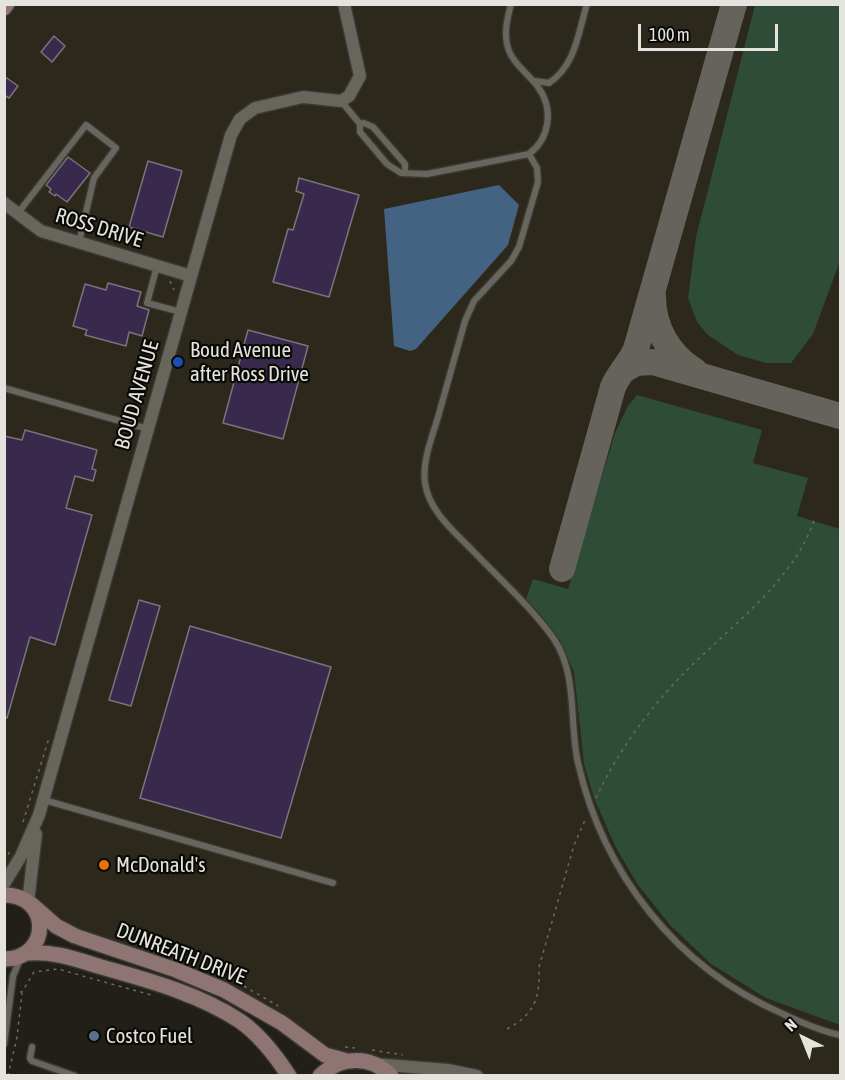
<!DOCTYPE html>
<style>
body{margin:0}
#map{position:relative;width:845px;height:1080px;overflow:hidden;background:#211f17;font-family:"Asap Condensed",sans-serif}
canvas{display:block}
.frame{position:absolute;inset:0;border:6px solid #e5e3de;pointer-events:none}
.north{position:absolute;left:773px;top:1008px;width:60px;height:60px;-webkit-text-stroke:4px #090906;paint-order:stroke;rotate:317deg;font-size:16px;font-weight:700;line-height:24px;text-align:center;color:#e5e3de}
.north::after{content:'';display:block;margin:auto;width:21px;height:27px;background:#e5e3de;clip-path:polygon(50% 0,100% 100%,50% 72%,0 100%)}
.scale{position:absolute;left:638px;top:24px;width:140px;height:27px;box-sizing:border-box;border:3px solid #e5e3de;border-top:0;padding-left:8px;font-size:18px;line-height:21px;white-space:nowrap;color:#e5e3de;-webkit-text-stroke:4px #090906;paint-order:stroke}
</style>
<div id="map">
<canvas width="845" height="1080"></canvas>
<div class="frame"></div>
<div class="north">N</div>
<div class="scale">100 m</div>
</div>
<script>
const ctx = document.querySelector('canvas').getContext('2d');
ctx.lineJoin = 'round';
function fillPath(path, color) {
  ctx.fillStyle = color;
  ctx.fill(path, 'evenodd');
}
function strokePath(path, color, width, dash) {
  ctx.strokeStyle = color;
  ctx.lineWidth = width;
  ctx.lineCap = dash ? 'butt' : 'round';
  ctx.setLineDash(dash || []);
  ctx.stroke(path);
}
function drawText(font, color, halo, rows, align = 'center') {
  ctx.font = font + ' "Asap Condensed",sans-serif';
  ctx.lineWidth = 4.5;
  ctx.setLineDash([]);
  ctx.textBaseline = 'middle';
  ctx.strokeStyle = halo;
  ctx.fillStyle = color;
  for (const [text, x, y, turn = 0] of rows) {
    ctx.save();
    ctx.translate(x, y);
    ctx.rotate((+turn || 0) * Math.PI / 180);
    ctx.textAlign = isNaN(turn) ? turn : align;
    if (halo) ctx.strokeText(text, 0, 0);
    ctx.fillText(text, 0, 0);
    ctx.restore();
  }
}
fillPath(new Path2D(`
 M 4,5 L 840,5 L 840,1075 L 478,1076 L 347,1061 L 248,1002 L 74,936 L 5,894 Z`), '#2c281b');
fillPath(new Path2D(`
 M 755,5 L 840,5 L 840,261 L 813,334 L 791,363 L 766,363 L 738,355 L 708,335 L 697,322 L 688,298 L 696,237 Z
 M 637,395 L 762,430 L 753,463 L 808,478 L 797,516 L 840,529 L 840,1025 L 766,998 L 711,964 L 671,926 L 638,885 L 615,846 L 594,798 L 584,764 L 574,672 L 559,639 L 526,599 L 533,579 L 568,589 L 615,433 L 628,406 Z`), '#2e4c38');
fillPath(new Path2D(`
 M 499,185 L 519,205 L 508,245 L 416,349 L 410,351 L 394,346 L 384,209 Z`), '#446382');
strokePath(new Path2D(`
 M 653,296 C 653,327 668,354 695,371
 M 624,370 L 636,363 L 653,362 L 840,416
 M 562,569 L 613,387 C 619,373 630,363 636,349 L 734,4`), '#65635c', 26);
const building = new Path2D(`
 M 54,36 L 65,46 L 52,62 L 41,52 Z
 M 4,76 L 18,86 L 9,98 L 4,95 Z
 M 68,157 L 90,173 L 67,202 L 56,194 L 55,196 L 49,192 L 51,189 L 46,185 Z
 M 148,161 L 182,171 L 163,237 L 129,227 Z
 M 299,178 L 359,195 L 329,297 L 273,282 L 288,229 L 293,230 L 304,194 L 296,191 Z
 M 108,283 L 141,292 L 137,306 L 149,310 L 142,336 L 129,332 L 126,346 L 85,335 L 87,330 L 73,326 L 85,284 L 106,290 Z
 M 248,330 L 308,346 L 283,439 L 223,423 Z
 M 25,430 L 97,450 L 92,469 L 96,470 L 93,481 L 75,476 L 66,508 L 92,515 L 55,645 L 30,637 L 7,718 L 4,718 L 4,436 L 22,440 Z
 M 139,600 L 160,606 L 131,706 L 109,700 Z
 M 190,626 L 331,667 L 281,838 L 140,798 Z`);
fillPath(building, '#392a4d');
strokePath(building, '#77747c', 1.5);
const lane = new Path2D(`
 M 535,81 L 549,83 C 576,65 578,33 587,4
 M 341,101 L 360,124
 M 360,124 L 360,132 L 387,164 L 401,173 L 427,174 L 529,154 C 550,138 554,109 538,87 C 529,74 515,66 509,51 C 503,35 507,20 511,4
 M 360,124 L 364,123 L 373,127 L 405,164 L 405,172
 M 529,154 L 537,168 L 538,182 L 519,247 L 511,261 L 474,301 L 465,321 C 456,353 447,385 438,417 C 432,438 422,461 425,483 C 429,512 456,533 474,552 C 501,580 532,608 554,639 C 578,675 569,723 578,763 C 603,873 676,967 781,1013 C 800,1022 820,1031 840,1035
 M 18,213 L 86,125 L 116,148 L 94,178 L 79,242
 M 157,266 L 147,303 L 181,312
 M 4,388 L 148,429
 M 44,800 L 333,883
 M 4,1044 L 13,976 L 21,957
 M 32,1047 L 30,1058 L 32,1061 L 75,1076`);
const street = new Path2D(`
 M 4,203 L 41,231 L 191,276
 M 4,884 L 21,856 L 39,815 L 231,135 L 240,119 L 255,108 L 303,97 L 341,101 L 349,96 L 360,76 L 344,4
 M 28,902 L 36,834
 M 374,1064 L 448,1070 L 477,1076`);
const secondary = new Path2D(`
 M 4,8 L 7,4
 M 4,895 C 52,895 51,959 4,959
 M 31,904 L 56,926 L 75,936 L 176,970 L 224,990 L 282,1023 L 325,1055 L 347,1061
 M 28,953 C 60,951 82,962 112,970 C 155,982 202,996 240,1021 C 260,1035 276,1056 289,1076
 M 320,1076 C 340,1056 371,1055 391,1076`);
strokePath(lane, '#3a3834', 9);
strokePath(street, '#3a3834', 15);
strokePath(secondary, '#3a3834', 18);
strokePath(new Path2D(`
 M 170,281 L 174,290
 M 596,798 C 618,751 649,709 685,672 C 730,627 797,578 815,517
 M 23,822 L 49,738
 M 4,861 L 12,848
 M 244,986 L 278,1006
 M 20,992 L 22,992 L 34,972 L 58,969 L 151,995
 M 507,1029 C 535,1014 540,998 539,967 L 574,845 L 586,818
 M 345,1047 L 355,1048
 M 372,1050 L 403,1055
 M 8,1076 L 17,1037 L 22,993`), '#6c6a63', 1.5, [3, 4.5]);
strokePath(lane, '#68655d', 6);
strokePath(street, '#68655d', 12);
strokePath(secondary, '#8f7474', 15);
for (const [x, y, r, color] of [
 [178,362,6,"#1a4fb4"],
 [104,865,6,"#e8710a"],
 [94,1036,6,"#5c6f8a"]
]) {
  const dot = new Path2D();
  dot.arc(x, y, r, 0, 2 * Math.PI);
  ctx.fillStyle = color;
  ctx.fill(dot);
  strokePath(dot, '#090906', 2);
}
drawText('21px', '#e5e3de', '#090906', [
 ["ROSS DRIVE",99,228,17],
 ["BOUD AVENUE",137,395,-74],
 ["DUNREATH DRIVE",181,954,21]
]);
drawText('21px', '#e5e3de', '#090906', [
 ["Boud Avenue",190,350],
 ["after Ross Drive",190,374],
 ["McDonald's",116,865],
 ["Costco Fuel",106,1036]
], 'left');
</script>
